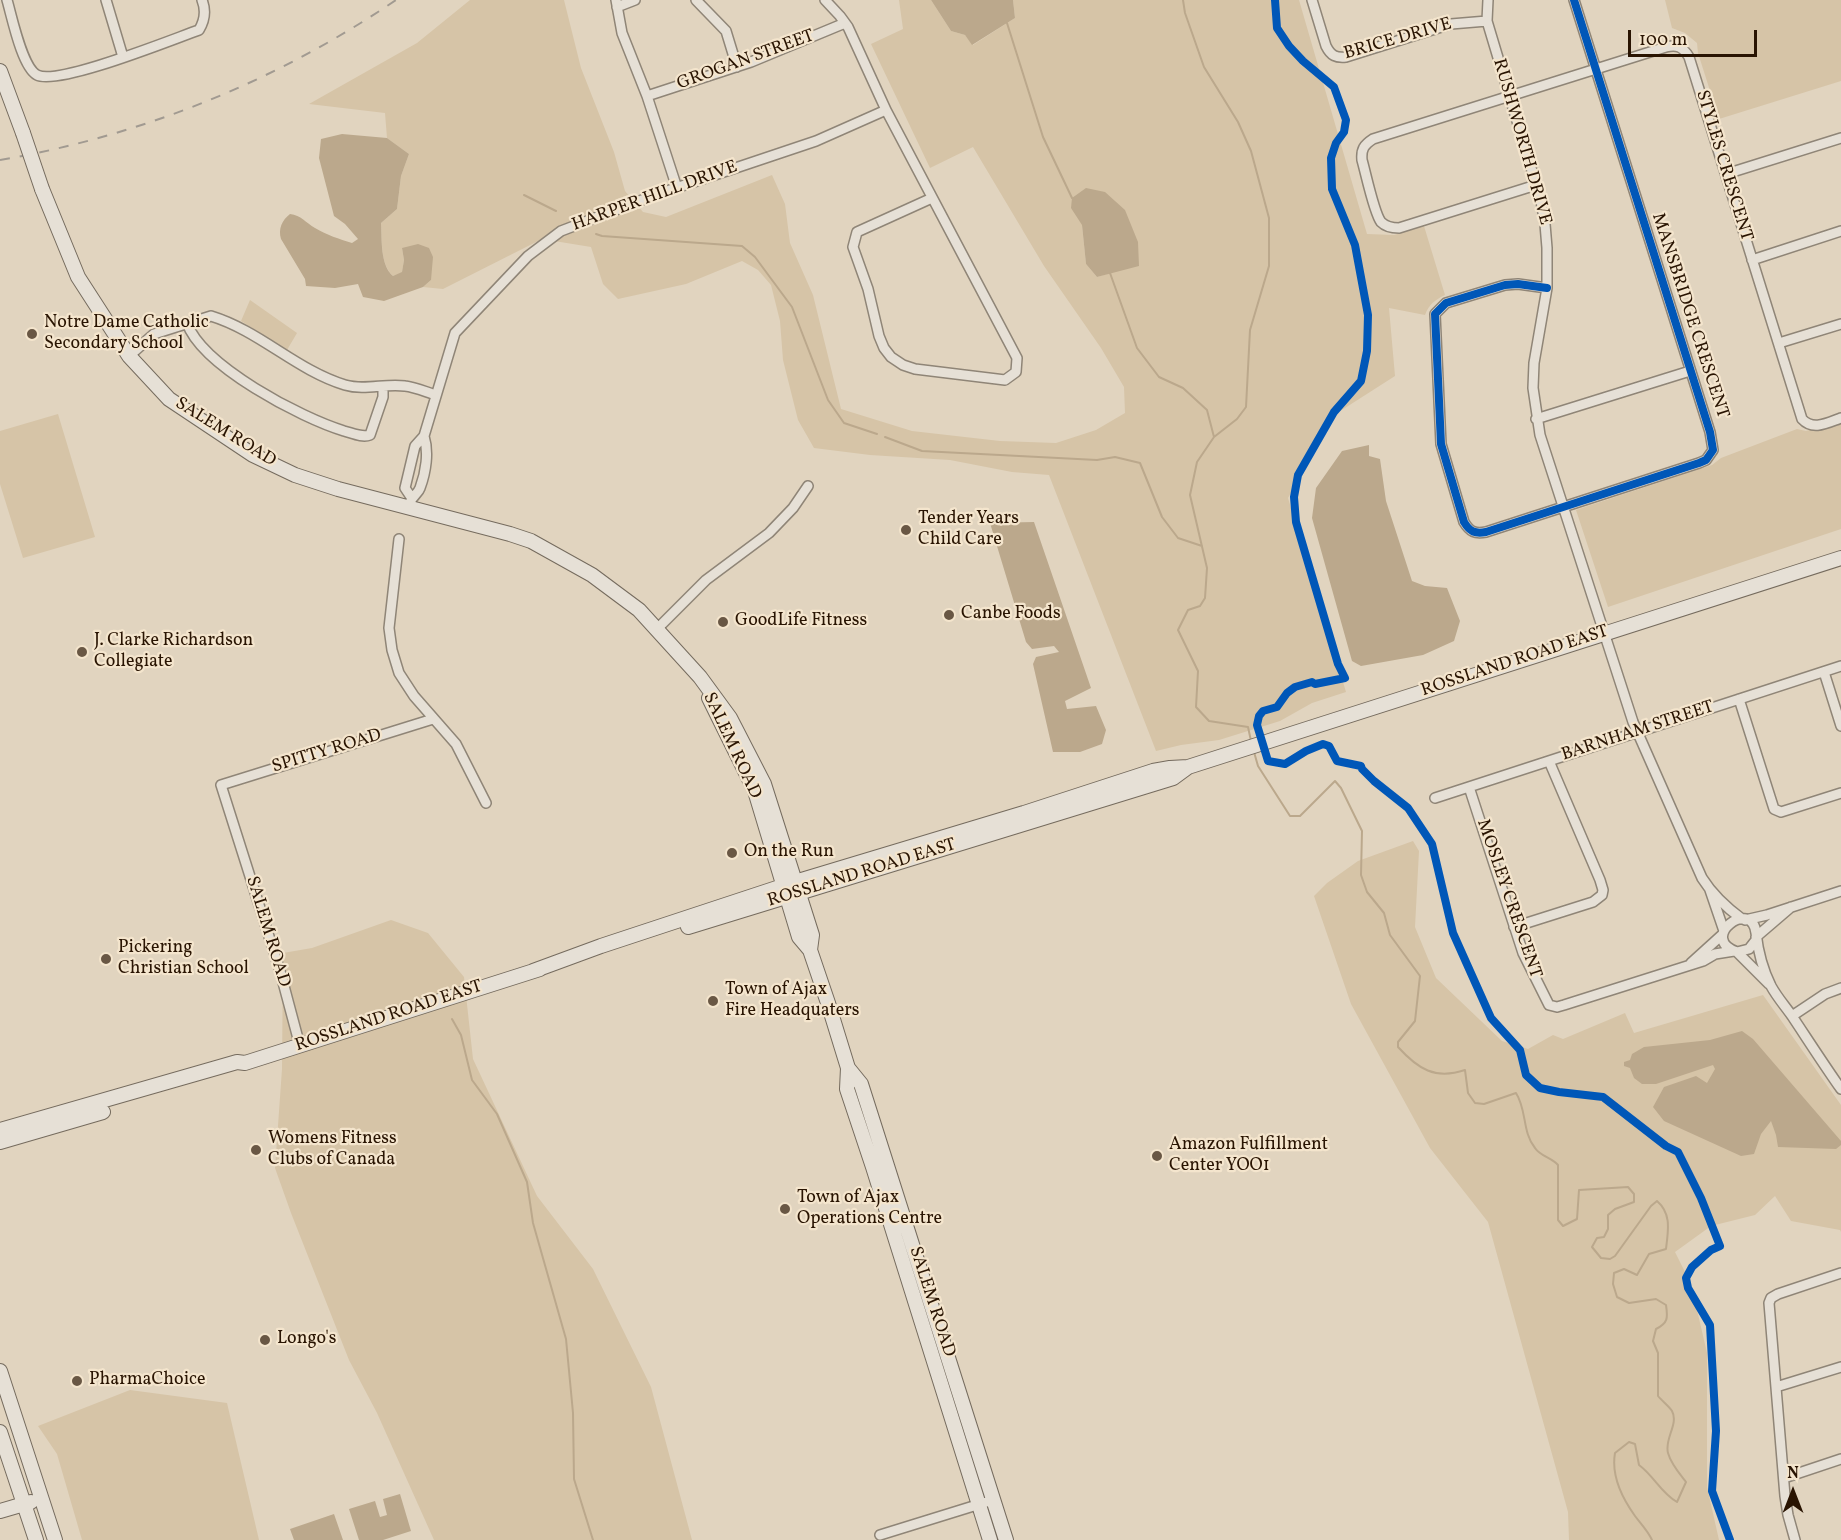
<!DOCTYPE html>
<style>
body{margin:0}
#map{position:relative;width:1841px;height:1540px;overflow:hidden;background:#e1d4bf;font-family:Vollkorn,serif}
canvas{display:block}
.north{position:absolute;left:1763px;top:1462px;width:60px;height:60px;-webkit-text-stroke:4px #f4e5cd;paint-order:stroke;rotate:0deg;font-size:16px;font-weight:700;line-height:24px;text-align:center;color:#291402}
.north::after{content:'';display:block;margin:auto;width:21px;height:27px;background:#291402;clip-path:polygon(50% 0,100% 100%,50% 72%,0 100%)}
.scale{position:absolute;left:1628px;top:30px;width:129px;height:27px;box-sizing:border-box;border:3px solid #291402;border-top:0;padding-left:8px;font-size:18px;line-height:21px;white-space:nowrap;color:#291402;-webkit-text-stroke:4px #f4e5cd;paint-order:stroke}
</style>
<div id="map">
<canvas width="1841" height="1540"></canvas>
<div class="north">N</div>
<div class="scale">100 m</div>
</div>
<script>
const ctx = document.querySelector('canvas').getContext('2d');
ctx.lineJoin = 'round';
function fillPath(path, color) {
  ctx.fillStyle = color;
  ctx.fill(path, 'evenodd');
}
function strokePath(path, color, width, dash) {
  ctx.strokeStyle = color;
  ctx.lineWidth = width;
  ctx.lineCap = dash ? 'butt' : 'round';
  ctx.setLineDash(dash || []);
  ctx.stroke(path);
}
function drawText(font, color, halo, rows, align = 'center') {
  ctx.font = font + ' Vollkorn,serif';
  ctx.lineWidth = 4.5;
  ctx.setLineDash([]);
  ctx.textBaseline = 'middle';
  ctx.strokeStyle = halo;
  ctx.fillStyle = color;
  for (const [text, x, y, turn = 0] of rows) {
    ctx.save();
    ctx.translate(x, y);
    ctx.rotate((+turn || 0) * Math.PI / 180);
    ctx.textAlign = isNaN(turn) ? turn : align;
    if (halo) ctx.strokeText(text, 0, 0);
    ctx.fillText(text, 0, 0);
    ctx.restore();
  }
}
fillPath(new Path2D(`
 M 470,0 L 564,0 L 581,68 L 614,152 L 625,191 L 643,212 L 666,217 L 772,175 L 785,204 L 790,243 L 813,295 L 841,409 L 912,431 L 1000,441 L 1056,443 L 1096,430 L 1125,413 L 1124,387 L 1101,348 L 1044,266 L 973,147 L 930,168 L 871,44 L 903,29 L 899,0 L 931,0 L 951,31 L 965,35 L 973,45 L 1015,18 L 1013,0 L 1299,0 L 1367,234 L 1394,235 L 1424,226 L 1445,295 C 1435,300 1429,304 1425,315 L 1389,308 L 1395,376 L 1334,415 L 1288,498 L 1346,692 L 1312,703 L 1280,721 L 1219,740 L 1181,745 L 1156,751 L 1049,475 L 1012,472 L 950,460 L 870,455 L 814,448 L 798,420 L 783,360 L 780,321 L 771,285 L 758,270 L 742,261 L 686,284 L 618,299 L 603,284 L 591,247 L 542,239 L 443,289 L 423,287 L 431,280 L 402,248 L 404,260 L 402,273 L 393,276 C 380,264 382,239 381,223 L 397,209 L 401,176 L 409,154 L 387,138 L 385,113 L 309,104 L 417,43 ZM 1082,225 L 1110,273 L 1097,277 L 1086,264 Z
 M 1665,0 L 1841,0 L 1841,81 L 1719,119 L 1698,53 L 1697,43 L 1685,33 L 1672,28 Z
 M 250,300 L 297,333 L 287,350 L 241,321 Z
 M 58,414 L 95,537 L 23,558 L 0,484 L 0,431 Z
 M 1841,421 L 1841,529 L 1608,607 L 1576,510 L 1712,465 L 1721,458 L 1797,429 L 1806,431 Z
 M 1413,841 L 1419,851 L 1415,927 L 1436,978 L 1502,1041 L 1528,1049 L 1553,1035 L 1563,1039 L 1625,1013 L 1634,1033 L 1763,995 L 1841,1105 L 1841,1232 L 1840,1230 L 1791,1221 L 1775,1196 L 1755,1215 L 1711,1226 L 1675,1252 L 1691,1284 L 1707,1353 L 1707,1487 L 1719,1540 L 1569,1540 L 1568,1512 L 1488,1222 L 1430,1148 L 1351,1004 L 1314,896 L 1327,883 L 1358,861 Z
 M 391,920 L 428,933 L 464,977 L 473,1059 L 537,1196 L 593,1269 L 651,1387 L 692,1540 L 434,1540 L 377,1413 L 349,1360 L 291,1213 L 275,1168 L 282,1069 L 283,953 L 312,948 Z
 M 130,1390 L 227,1403 L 259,1540 L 82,1540 L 57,1454 L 38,1426 Z`), '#d6c4a7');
fillPath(new Path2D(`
 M 931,0 L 1013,0 L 1015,18 L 972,45 L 965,35 L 951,31 Z
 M 342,134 L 387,138 L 409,154 L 401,176 L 397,209 L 381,223 C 382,239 380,265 393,276 L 402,272 L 404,260 L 402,248 L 418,244 L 429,248 L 433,257 L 431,280 L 423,287 L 384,301 L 363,297 L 358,284 L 335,288 L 306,286 L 305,279 L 281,239 C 278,229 282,220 290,214 C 301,215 306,223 315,228 C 327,235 339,239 352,243 L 358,239 L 345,224 L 334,216 L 319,158 L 321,139 Z
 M 1086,188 L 1105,192 L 1125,210 L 1138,242 L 1139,266 L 1097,277 L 1086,264 L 1082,225 L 1071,208 L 1072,198 Z
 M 1369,445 L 1369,456 L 1380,459 L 1386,501 L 1412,581 L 1425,586 L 1447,588 L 1460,621 L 1454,641 L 1423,655 L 1361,666 L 1352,661 L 1312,518 L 1316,488 L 1342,451 Z
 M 1034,522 L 1091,688 L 1065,701 L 1067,709 L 1096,706 L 1106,730 L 1102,744 L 1080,752 L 1053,752 L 1033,664 L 1036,657 L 1059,652 L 1054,646 L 1032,649 L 1026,642 L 990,523 Z
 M 1742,1031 L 1753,1039 L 1841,1141 L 1841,1145 L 1836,1149 L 1778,1147 L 1776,1135 L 1771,1121 L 1761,1134 L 1754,1154 L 1741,1156 L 1664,1121 L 1653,1107 L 1664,1087 L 1696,1076 L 1707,1083 L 1715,1069 L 1713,1065 L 1656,1084 L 1642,1084 L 1634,1078 L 1630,1068 L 1624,1066 L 1624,1062 L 1630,1060 L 1632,1054 L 1644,1047 L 1710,1040 Z
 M 400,1494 L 411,1531 L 383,1540 L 359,1540 L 349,1509 L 375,1501 L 380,1517 L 387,1515 L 383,1499 Z
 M 334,1514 L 343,1540 L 294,1540 L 290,1529 Z`), '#bba88c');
strokePath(new Path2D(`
 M 1183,0 L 1185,13 L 1204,67 L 1238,122 L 1251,151 L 1269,218 L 1269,266 L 1250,330 L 1246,407 L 1237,419 L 1214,437 L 1197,462 L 1190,495 L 1207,568 L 1205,598 L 1200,606 L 1188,610 L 1178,630 L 1198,671 L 1196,707 L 1209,721 L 1248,727 L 1251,741
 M 1007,23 L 1043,137 L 1072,198
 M 524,195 L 556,211
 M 596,234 L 602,236 L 742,246 L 755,257 L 792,307 L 828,400 L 844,423 L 877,434
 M 1110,273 L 1137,348 L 1159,377 L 1183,388 L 1207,410 L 1214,437
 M 885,437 L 922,451 L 1097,460 L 1115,457 L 1140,463 L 1162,517 L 1178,538 L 1202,546
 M 1254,752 L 1258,766 L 1290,816 L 1300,816 L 1335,781 L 1341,788 L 1362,831 L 1361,875 L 1367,892 L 1384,913 L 1390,935 L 1420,976 L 1415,1021 L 1398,1042 L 1398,1047 C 1418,1069 1435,1080 1465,1070 L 1468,1093 L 1475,1103 L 1484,1104 L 1516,1093 C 1527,1110 1522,1132 1535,1148 C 1540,1156 1552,1158 1558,1165 L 1558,1220 L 1563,1226 L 1577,1219 L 1579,1190 L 1628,1187 L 1634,1194 L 1634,1202 L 1615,1209 L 1608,1215 L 1608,1229 L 1604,1237 L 1597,1238 L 1592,1247 L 1601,1258 L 1610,1259 L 1615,1256 L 1651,1206 L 1657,1201 C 1672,1214 1668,1231 1666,1249 L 1649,1254 L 1637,1275 L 1624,1269 L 1614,1273 L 1613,1284 L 1617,1297 L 1629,1303 L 1656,1299 L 1666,1305 C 1668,1318 1668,1323 1656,1329 L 1653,1341 L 1658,1353 L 1658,1396 C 1662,1401 1669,1406 1672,1411 C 1679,1424 1664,1439 1668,1453 C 1671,1464 1679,1473 1686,1482 L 1677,1502 C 1661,1493 1654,1476 1639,1465 L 1635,1444 L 1629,1442 L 1615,1453 C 1611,1476 1622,1498 1635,1516 C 1641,1524 1648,1531 1652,1540
 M 452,1019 L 461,1035 L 472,1080 L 497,1114 L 527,1182 L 533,1223 L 566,1339 L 573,1413 L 574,1479 L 593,1540`), '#bba88c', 2);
const street = new Path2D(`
 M 7,0 C 12,17 22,67 37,75 C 58,86 173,39 199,30 C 205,20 206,10 202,0
 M 106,0 L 123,57
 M 616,0 L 622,33 L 647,96 L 677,188
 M 696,0 L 726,31 L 737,67
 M 825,0 L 840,16 L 848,27 L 886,110 L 1017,358 L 1016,372 L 1005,380 L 915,369 L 903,365 L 891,357 L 884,348 L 879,336 L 868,289 L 853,247 L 857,232 L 932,198
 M 1312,0 L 1326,46 C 1331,56 1336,58 1346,57 L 1451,24 L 1487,21
 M 1488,0 L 1487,21 L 1541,201 L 1545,224 L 1547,248 L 1547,288 L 1534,363 L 1533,388 L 1540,435 L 1633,722 L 1702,878 C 1712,894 1727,908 1742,919
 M 617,7 L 635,0
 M 647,96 L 751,62 L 845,23
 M 1726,174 L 1841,138
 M 1536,185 L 1399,228 C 1393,228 1386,227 1381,222 C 1374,213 1366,174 1362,160 C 1361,149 1364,145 1373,139 L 1666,47 C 1677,44 1683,47 1689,57 L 1802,419 C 1813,431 1827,423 1841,418
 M 1752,260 L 1841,231
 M 1547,288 L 1518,284 L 1505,285 L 1446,303 L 1435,314 L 1441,444 L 1464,522 C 1470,532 1475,534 1486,532 L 1699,463 L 1706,460 L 1713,450 L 1710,432 L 1574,0
 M 187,323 C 202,366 301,418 344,431 C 352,433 362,438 370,435 L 383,397 L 383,387
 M 1779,343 L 1841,324
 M 129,356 L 154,334 L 211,316 C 260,331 296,370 345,385 C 365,391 385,383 405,386 C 415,387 426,392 436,395
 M 1536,419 L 1690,371
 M 411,497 L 405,488 L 415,446 L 424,436 L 455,333 L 528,256 L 561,231 L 655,195 L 816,141 L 886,110
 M 410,503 C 412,496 418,494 420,488 C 426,472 429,452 424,436
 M 399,539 L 389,628 L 392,650 L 399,673 L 414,696 L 456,744 L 486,803
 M 657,629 L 706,580 L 769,533 L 793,508 L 808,486
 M 1824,672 L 1841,726
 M 1739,699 L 1774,809 L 1781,812 L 1841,793
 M 1469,787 L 1523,953 L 1549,1005 L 1557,1007 L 1564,1005 L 1703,961 L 1715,954 L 1734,951
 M 1435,798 L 1841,666
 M 1710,890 L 1724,931
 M 1745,920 L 1767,915 L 1841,891
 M 1514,927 L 1593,902 L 1602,895 L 1603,890 L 1600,880 L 1549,761
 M 1756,937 L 1791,907
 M 1756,940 L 1749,949 L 1737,952 C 1697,938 1752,897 1756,933 C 1758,951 1763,970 1771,986 C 1777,997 1785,1006 1792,1016 C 1808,1040 1824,1065 1841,1089
 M 1737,952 L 1769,984
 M 1691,963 L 1723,934
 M 1792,1016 L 1825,994 L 1841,988
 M 300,1046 L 280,971 L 221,785 L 433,719
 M 1776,1387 L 1841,1367
 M 1784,1478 L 1841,1459
 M 880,1535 L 993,1500
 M 1795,1540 L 1788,1515 L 1785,1496 L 1769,1303 L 1771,1298 L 1778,1294 L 1841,1273`);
const secondary = new Path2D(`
 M 0,71 L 23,133
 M 42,189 L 78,277 L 129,356 L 169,399 L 253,455 L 295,475 L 338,489 L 510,534 L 531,541 L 592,575 L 639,610 L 700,677 L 730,718 L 764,784 L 812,935 L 810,950
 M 709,698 L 755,791 L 799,937 L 810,950 L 828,1003 L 848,1068 L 847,1089 L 873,1167 L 990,1540
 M 688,927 L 1173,778 L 1188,767
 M 533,971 L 601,946 L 795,882 L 1024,813 L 1153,771 L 1170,768 L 1188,767 L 1841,558
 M 848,1068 L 861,1084 L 875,1128 L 1006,1540
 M 0,1130 L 237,1062 L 245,1063 L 540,969
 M 0,1142 L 103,1112
 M 0,1371 L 55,1540
 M 0,1432 L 36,1540
 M 0,1511 L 31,1502`);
strokePath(street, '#8f8577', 12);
strokePath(secondary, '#756b5e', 16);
strokePath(street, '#e6e0d6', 9);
strokePath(secondary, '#e6e0d6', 14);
strokePath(new Path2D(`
 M 0,160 C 141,136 277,81 396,0`), '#a19a91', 2, [10, 10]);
const secondaryBridge = new Path2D(`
 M 23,133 L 42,189`);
strokePath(secondaryBridge, '#756b5e', 16, []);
strokePath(secondaryBridge, '#e6e0d6', 14);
strokePath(new Path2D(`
 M 1275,0 L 1277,28 L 1289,46 L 1303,61 L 1334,87 L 1346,120 L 1344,132 L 1336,143 L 1331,158 L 1332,189 L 1355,245 L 1368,315 L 1367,351 L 1361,381 L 1334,412 L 1298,475 L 1294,497 L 1296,522 L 1338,664 L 1345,678 L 1315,684 L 1312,682 L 1295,687 L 1287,693 L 1277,707 L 1263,711 L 1259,716 L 1257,725 L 1268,761 L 1285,764 L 1306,751 L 1323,744 L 1329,746 L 1337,761 L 1361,766 L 1362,769 L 1374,781 L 1408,808 L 1432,844 L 1453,933 L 1491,1018 L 1520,1050 L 1526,1075 L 1540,1088 L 1559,1092 L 1603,1097 L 1666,1146 L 1678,1152 L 1701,1198 L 1720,1246 L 1711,1250 L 1692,1267 L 1686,1278 L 1688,1288 L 1710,1325 L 1716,1431 L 1712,1491 L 1730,1540
 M 1547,288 L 1518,284 L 1505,285 L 1446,303 L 1435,314 L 1441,444 L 1464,522 C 1470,532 1475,534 1486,532 L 1699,463 L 1706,460 L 1713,450 L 1710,432 L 1574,0`), '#0057b8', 8);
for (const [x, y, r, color] of [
 [32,334,6,"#695744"],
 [906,530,6,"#695744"],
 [949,615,6,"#695744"],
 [723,622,6,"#695744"],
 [82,652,6,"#695744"],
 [732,853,6,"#695744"],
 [106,959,6,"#695744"],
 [713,1001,6,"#695744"],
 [256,1150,6,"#695744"],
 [1157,1156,6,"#695744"],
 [785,1209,6,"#695744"],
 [265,1340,6,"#695744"],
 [77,1381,6,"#695744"]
]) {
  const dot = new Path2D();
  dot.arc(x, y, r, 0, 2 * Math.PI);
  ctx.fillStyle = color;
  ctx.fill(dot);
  strokePath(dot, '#f4e5cd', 2);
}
drawText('18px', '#291402', '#f4e5cd', [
 ["BRICE DRIVE",1398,40,-16],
 ["GROGAN STREET",746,61,-20],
 ["RUSHWORTH DRIVE",1521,142,74],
 ["STYLES CRESCENT",1723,166,73],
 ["HARPER HILL DRIVE",655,197,-20],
 ["MANSBRIDGE CRESCENT",1689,316,72],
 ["SALEM ROAD",225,433,32],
 ["ROSSLAND ROAD EAST",1515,662,-18],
 ["BARNHAM STREET",1638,732,-18],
 ["SALEM ROAD",731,746,65],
 ["SPITTY ROAD",327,752,-17],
 ["ROSSLAND ROAD EAST",862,874,-17],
 ["MOSLEY CRESCENT",1508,899,71],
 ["SALEM ROAD",267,932,73],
 ["ROSSLAND ROAD EAST",389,1017,-18],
 ["SALEM ROAD",931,1302,72]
]);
drawText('18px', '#291402', '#f4e5cd', [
 ["Notre Dame Catholic",44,324],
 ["Secondary School",44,345],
 ["Tender Years",918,520],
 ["Child Care",918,541],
 ["Canbe Foods",961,615],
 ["GoodLife Fitness",735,622],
 ["J. Clarke Richardson",94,642],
 ["Collegiate",94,663],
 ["On the Run",744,853],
 ["Pickering",118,949],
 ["Christian School",118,970],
 ["Town of Ajax",725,991],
 ["Fire Headquaters",725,1012],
 ["Womens Fitness",268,1140],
 ["Clubs of Canada",268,1161],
 ["Amazon Fulfillment",1169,1146],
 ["Center YOO1",1169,1167],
 ["Town of Ajax",797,1199],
 ["Operations Centre",797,1220],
 ["Longo's",277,1340],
 ["PharmaChoice",89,1381]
], 'left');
</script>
